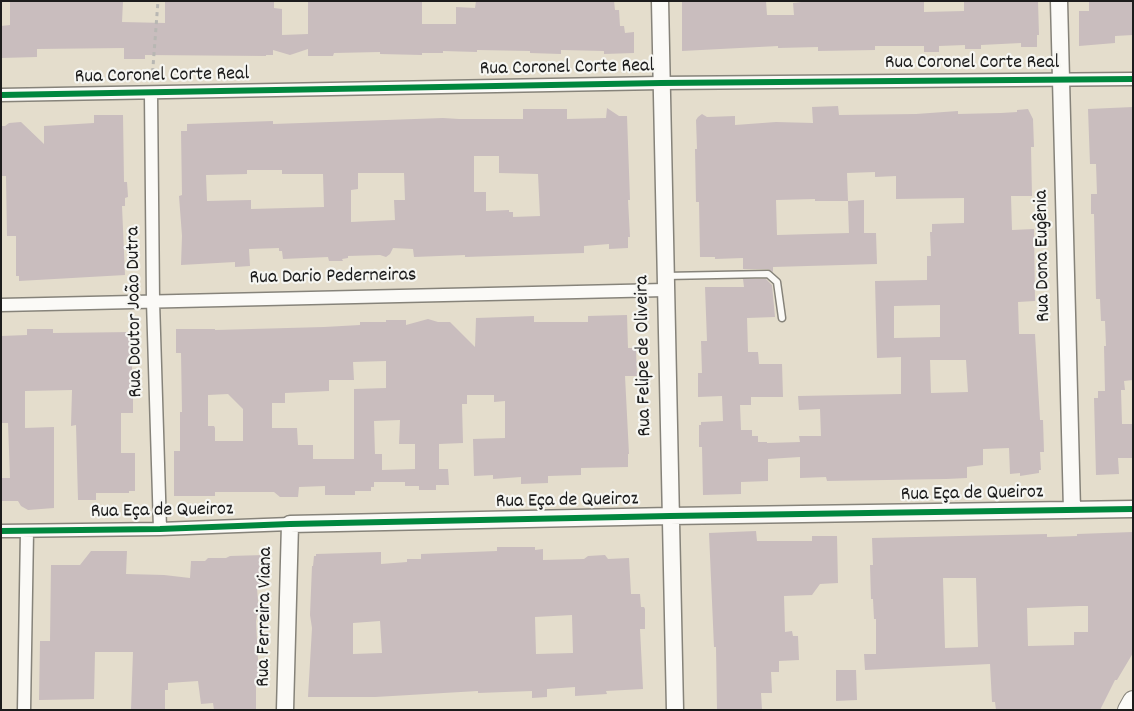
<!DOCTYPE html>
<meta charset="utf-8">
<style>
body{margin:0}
#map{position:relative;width:1134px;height:711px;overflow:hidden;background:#e4ddcc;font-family:Dekko,sans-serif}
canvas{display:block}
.frame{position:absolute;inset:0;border:2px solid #1c1c1c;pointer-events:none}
</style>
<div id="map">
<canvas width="1134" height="711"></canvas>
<div class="frame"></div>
</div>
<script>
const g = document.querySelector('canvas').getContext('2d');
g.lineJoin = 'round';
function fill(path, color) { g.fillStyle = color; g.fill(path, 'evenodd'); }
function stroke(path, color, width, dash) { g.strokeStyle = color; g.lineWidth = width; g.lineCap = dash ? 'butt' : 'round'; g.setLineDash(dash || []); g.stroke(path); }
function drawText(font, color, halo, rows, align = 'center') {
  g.font = font + ' Dekko,sans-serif'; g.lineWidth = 4.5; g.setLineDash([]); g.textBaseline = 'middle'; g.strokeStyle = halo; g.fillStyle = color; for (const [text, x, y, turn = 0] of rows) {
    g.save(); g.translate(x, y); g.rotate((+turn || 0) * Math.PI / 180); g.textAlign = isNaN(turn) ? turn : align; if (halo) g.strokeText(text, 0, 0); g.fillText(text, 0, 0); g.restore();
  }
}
const building = new Path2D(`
 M 10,1 L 123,1 L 122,22 L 165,23 L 165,2 L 274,1 L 274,8 L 282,9 L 282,35 L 308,34 L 308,1 L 422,1 L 422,24 L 456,24 L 456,7 L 475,8 L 476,1 L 614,1 L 615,10 L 619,10 L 620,26 L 624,26 L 625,33 L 634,32 L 634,53 L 604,54 L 604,51 L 561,50 L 561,54 L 530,53 L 530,51 L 477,50 L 477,52 L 443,51 L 443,53 L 422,53 L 422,55 L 380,54 L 380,52 L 334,53 L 333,56 L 308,56 L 308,49 L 290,55 L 273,50 L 273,55 L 266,55 L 266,56 L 145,55 L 145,59 L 124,59 L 124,48 L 37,49 L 37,57 L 1,58 L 1,26 L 10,25 Z
 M 682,1 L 766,1 L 767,15 L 794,15 L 793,3 L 810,1 L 924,1 L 924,12 L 964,11 L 964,1 L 1038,1 L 1039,35 L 1037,35 L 1037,47 L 1021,47 L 1021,43 L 981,45 L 981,49 L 965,49 L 965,45 L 939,46 L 939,52 L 924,52 L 924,46 L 875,46 L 875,50 L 818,51 L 818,47 L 778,48 L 778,46 L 682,51 Z
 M 1089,1 L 1133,1 L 1133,35 L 1115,36 L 1115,43 L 1079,46 L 1079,11 L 1089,11 Z
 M 838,106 L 839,115 L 916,114 L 958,111 L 958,114 L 1001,113 L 1017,112 L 1017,110 L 1028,109 L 1033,119 L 1034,147 L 1031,147 L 1032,196 L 1011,196 L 1012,230 L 1034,229 L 1035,301 L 1018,302 L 1019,334 L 1035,334 L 1040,420 L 1043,420 L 1044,452 L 1040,452 L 1041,470 L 1039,470 L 1039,473 L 1020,476 L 1020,473 L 1010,474 L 1009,448 L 983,449 L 983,465 L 967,467 L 967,478 L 946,479 L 827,481 L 826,477 L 800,478 L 800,457 L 768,459 L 768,481 L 741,482 L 741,494 L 703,495 L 702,447 L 699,447 L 699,425 L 701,425 L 701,422 L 723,421 L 722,396 L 698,397 L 698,373 L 702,373 L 701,341 L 707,341 L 705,287 L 744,287 L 743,279 L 766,279 L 772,285 L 775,317 L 747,318 L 748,352 L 758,352 L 759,364 L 782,364 L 783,397 L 751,397 L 751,405 L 740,405 L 741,430 L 752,430 L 752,436 L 758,436 L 758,442 L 767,442 L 767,443 L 800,442 L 799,436 L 821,436 L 820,409 L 799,410 L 798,396 L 901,394 L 901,357 L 877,358 L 875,281 L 927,280 L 927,256 L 931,256 L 930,232 L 932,232 L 932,224 L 964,223 L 964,198 L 896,199 L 896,176 L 875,177 L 875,172 L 847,173 L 848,201 L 864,200 L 864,233 L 876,233 L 877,264 L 773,267 L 773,272 L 768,269 L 743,269 L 743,258 L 715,259 L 715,257 L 700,257 L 699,202 L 696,202 L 695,149 L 697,149 L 696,120 L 698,117 L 702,114 L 707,117 L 735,116 L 735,125 L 776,122 L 813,123 L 812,107 ZM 815,199 L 815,201 L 848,201 L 849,233 L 777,235 L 776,200 ZM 940,305 L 940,337 L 894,338 L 894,306 ZM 930,360 L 966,360 L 968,392 L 931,393 Z
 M 1133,107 L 1133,380 L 1124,381 L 1125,390 L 1121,390 L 1122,424 L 1133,424 L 1133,458 L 1118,458 L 1119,474 L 1096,475 L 1094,398 L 1098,398 L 1098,391 L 1105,391 L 1104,346 L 1106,346 L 1105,321 L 1101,321 L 1100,299 L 1096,299 L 1094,214 L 1091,214 L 1091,194 L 1097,194 L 1096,164 L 1090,164 L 1088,109 Z
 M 607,108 L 619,116 L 627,116 L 630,200 L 628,200 L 630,237 L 628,237 L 628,248 L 609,249 L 609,244 L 584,246 L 584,253 L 465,257 L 465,255 L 414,257 L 413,249 L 393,248 L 390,254 L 386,257 L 380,255 L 348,256 L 348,258 L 342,259 L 343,261 L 329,261 L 328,257 L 283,259 L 282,251 L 279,251 L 279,248 L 249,249 L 250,266 L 235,267 L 235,262 L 181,265 L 182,236 L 179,196 L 182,195 L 181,131 L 187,131 L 187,124 L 273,121 L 273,124 L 443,118 L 459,119 L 523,119 L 523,109 L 567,109 L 567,119 L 606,118 ZM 474,156 L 499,156 L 499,173 L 538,174 L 540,216 L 513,217 L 513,212 L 509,212 L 509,210 L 486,211 L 486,192 L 474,192 ZM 247,170 L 282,170 L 282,174 L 323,174 L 324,207 L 251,209 L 251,200 L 207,201 L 206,175 L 247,174 ZM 358,173 L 404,173 L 405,200 L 394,200 L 395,220 L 351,222 L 351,190 L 358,189 Z
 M 94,115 L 123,115 L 124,182 L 127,182 L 128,197 L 125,198 L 125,206 L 122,206 L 125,275 L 19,281 L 19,276 L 16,276 L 16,236 L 7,236 L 6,176 L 1,176 L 1,126 L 5,126 L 9,123 L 21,122 L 44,144 L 44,126 L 94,123 Z
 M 627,315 L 628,348 L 636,348 L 637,376 L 625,376 L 629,454 L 628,454 L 628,467 L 581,468 L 581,475 L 548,476 L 548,483 L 521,484 L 521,477 L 493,479 L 493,475 L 474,476 L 473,439 L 505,438 L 505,401 L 494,402 L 494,395 L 467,395 L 467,404 L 462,404 L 463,443 L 439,444 L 439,469 L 448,469 L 449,485 L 436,485 L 436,490 L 419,490 L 419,486 L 405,486 L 405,482 L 374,482 L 374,487 L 371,487 L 371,491 L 355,491 L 355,495 L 325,495 L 325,486 L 299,487 L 298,497 L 280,497 L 274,492 L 215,492 L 215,496 L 174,496 L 174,451 L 180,451 L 180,412 L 182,412 L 181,353 L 176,353 L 176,329 L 215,329 L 215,330 L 324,327 L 360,325 L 360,322 L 386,322 L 386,320 L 406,320 L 406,325 L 428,319 L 438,322 L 450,322 L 475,347 L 476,318 L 534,316 L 534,322 L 588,322 L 588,316 ZM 386,361 L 386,388 L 354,389 L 354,459 L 313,459 L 313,445 L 298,445 L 297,428 L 272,428 L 272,403 L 285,403 L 285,393 L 329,391 L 329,380 L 354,380 L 353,362 ZM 228,394 L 243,409 L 243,441 L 215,441 L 215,428 L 214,426 L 208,426 L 208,395 ZM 400,420 L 399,444 L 415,444 L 415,469 L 382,470 L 382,454 L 375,454 L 374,421 Z
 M 27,329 L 53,329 L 53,333 L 133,332 L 132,370 L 130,371 L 130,398 L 133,398 L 133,413 L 121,413 L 121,453 L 135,453 L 135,491 L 129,491 L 129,493 L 96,493 L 96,500 L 78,500 L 76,425 L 71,426 L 72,390 L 25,391 L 25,428 L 54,427 L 54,508 L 28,510 L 21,506 L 18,501 L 1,501 L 1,478 L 10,478 L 8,423 L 1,423 L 1,336 L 27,335 Z
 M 756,531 L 757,541 L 812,541 L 812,536 L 837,536 L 838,583 L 820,584 L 812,595 L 784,596 L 785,632 L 792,631 L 793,636 L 798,636 L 799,660 L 779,661 L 779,672 L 771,672 L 772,693 L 761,693 L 762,710 L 717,710 L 716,647 L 714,647 L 709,533 Z
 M 1133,532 L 1133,653 L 1117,680 L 1115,680 L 1100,710 L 996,710 L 995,702 L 992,702 L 990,664 L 865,670 L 864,654 L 876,654 L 876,619 L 874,619 L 873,599 L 871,599 L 870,565 L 873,565 L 872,538 L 1047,534 L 1047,537 L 1077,536 L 1077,534 ZM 943,578 L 976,578 L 978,647 L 945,648 ZM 1079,606 L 1088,606 L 1088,632 L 1074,632 L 1074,645 L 1028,646 L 1027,608 Z
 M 497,547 L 535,547 L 535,550 L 543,549 L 543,560 L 584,559 L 588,556 L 605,555 L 608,559 L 629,558 L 631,594 L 640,594 L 641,607 L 644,607 L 645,609 L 645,629 L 640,629 L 643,689 L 606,691 L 607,694 L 575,696 L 575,687 L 547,689 L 547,697 L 532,698 L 532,691 L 478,693 L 478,691 L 375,697 L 308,697 L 312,628 L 310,615 L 312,566 L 313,566 L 314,556 L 316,556 L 316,554 L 381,552 L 381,564 L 407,562 L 407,559 L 421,559 L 421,554 L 497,551 ZM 572,615 L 573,653 L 536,654 L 535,617 ZM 380,621 L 382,653 L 353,654 L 353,623 Z
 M 91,551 L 127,551 L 126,574 L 164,575 L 190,578 L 191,561 L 205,561 L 208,558 L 226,558 L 230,556 L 264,555 L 263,585 L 259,585 L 259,588 L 257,588 L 259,614 L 257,615 L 256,622 L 259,678 L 256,678 L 256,710 L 214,710 L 213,703 L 201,704 L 198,681 L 168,683 L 168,690 L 165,690 L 165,710 L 131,710 L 133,652 L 95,652 L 94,699 L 39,700 L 40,641 L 50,641 L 51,565 L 80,565 Z
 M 836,670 L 856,670 L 857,700 L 836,701 Z`);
const path = new Path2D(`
 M 152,80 L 158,1`);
const service = new Path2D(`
 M 665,276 L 768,274 L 777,282 L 782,318`);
const minor = new Path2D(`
 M 151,94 L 153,301 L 160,529
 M 1,95 L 661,83 L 1133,79
 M 1,305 L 665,290
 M 1,531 L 160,529 L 290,524
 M 24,710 L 27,531`);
const tertiary = new Path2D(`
 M 660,1 L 675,710
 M 1059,1 L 1072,510
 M 285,710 L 290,524 L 670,516 L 1133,509`);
const primary = new Path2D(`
 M 1128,710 L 1133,701`);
const cycleway = new Path2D(`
 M 1,95 L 661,83 L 1133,79
 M 1,531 L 160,529 L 290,524 L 670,516 L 1133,509`);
const streetNames = [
 ["Rua Coronel Corte Real",972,64],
 ["Rua Coronel Corte Real",567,69,-1],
 ["Rua Coronel Corte Real",162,77,-1],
 ["Rua Dona Eugênia",1044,256,-91],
 ["Rua Dario Pederneiras",333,278,-1],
 ["Rua Doutor João Dutra",136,312,-91],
 ["Rua Felipe de Oliveira",645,356,-91],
 ["Rua Eça de Queiroz",972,495,-1],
 ["Rua Eça de Queiroz",567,502,-1],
 ["Rua Eça de Queiroz",162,512,-1],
 ["Rua Ferreira Viana",266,617,-89]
];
fill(building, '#c9bdbe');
stroke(service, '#86837a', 9);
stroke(minor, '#86837a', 15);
stroke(tertiary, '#86837a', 19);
stroke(primary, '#86837a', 22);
stroke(path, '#b8b7b3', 3, [4, 4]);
stroke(service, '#fbfaf7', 6);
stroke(minor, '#fbfaf7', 12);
stroke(tertiary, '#fbfaf7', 16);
stroke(primary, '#fbfaf7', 20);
stroke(cycleway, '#00873e', 6);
drawText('20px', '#1c1c1c', '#f6f6f2', streetNames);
</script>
